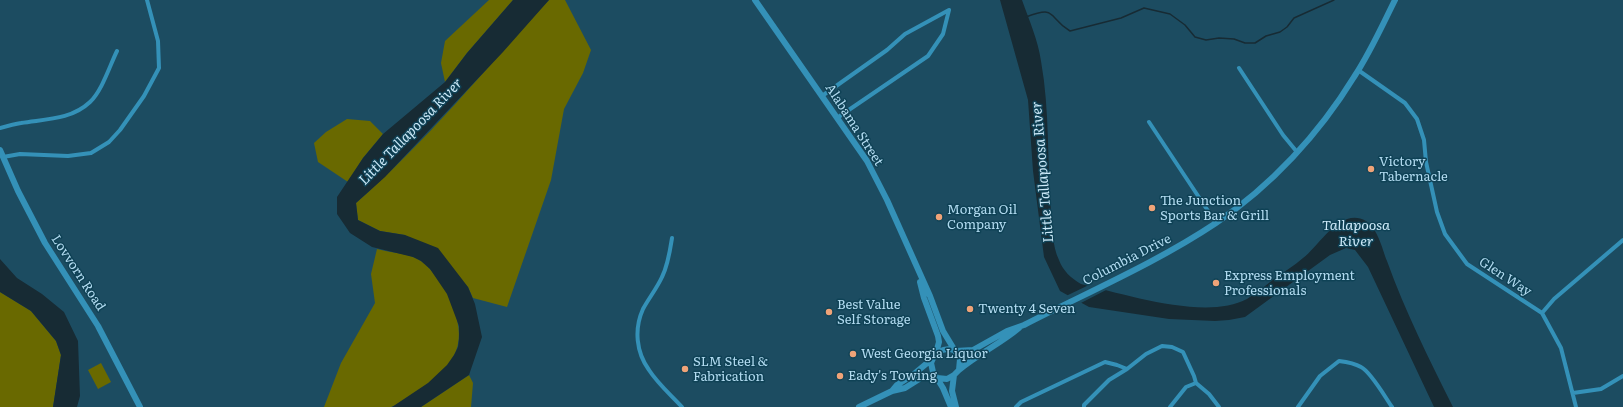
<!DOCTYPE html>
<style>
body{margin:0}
canvas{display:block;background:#1c4c61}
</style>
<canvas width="1623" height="407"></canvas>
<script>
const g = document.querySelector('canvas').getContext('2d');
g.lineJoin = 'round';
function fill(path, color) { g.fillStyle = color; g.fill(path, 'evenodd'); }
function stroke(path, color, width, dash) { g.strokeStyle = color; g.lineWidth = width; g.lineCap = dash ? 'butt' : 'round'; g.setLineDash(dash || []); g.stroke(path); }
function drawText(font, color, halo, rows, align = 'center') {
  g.font = font + ' Literata,serif'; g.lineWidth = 3; g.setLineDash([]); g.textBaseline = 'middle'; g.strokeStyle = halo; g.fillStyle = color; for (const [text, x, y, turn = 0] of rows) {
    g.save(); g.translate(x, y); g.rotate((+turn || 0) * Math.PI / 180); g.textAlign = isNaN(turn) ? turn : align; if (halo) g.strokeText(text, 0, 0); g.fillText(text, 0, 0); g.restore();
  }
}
const green = new Path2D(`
 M 489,0 L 513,0 L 467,53 L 445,82 L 441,63 L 445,41 Z
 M 549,0 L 565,0 L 591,50 L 583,73 L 564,109 L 551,180 L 507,307 L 473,298 L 468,287 L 405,235 L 380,231 L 358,220 L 356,203 C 426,142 486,68 549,0 Z
 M 347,119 L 370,121 L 383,134 L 363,158 L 348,182 L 318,162 L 314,143 L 326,132 Z
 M 377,249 C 391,253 409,253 421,261 C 433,270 442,284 449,297 C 470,343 457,365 417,391 C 410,395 398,405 391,407 C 386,407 378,407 373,407 C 357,407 340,407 324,407 L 341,363 L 375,303 L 371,274 Z
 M 0,292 L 31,311 L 56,341 L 61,355 L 53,407 L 0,407 Z
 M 101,363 L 111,382 L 98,389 L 88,370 Z
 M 469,375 L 473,383 L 471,407 L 421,407 Z`);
const water = new Path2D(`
 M 513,0 L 549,0 L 503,52 L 385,177 L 356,203 L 358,220 L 380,231 L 405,235 L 438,248 L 468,287 L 475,304 L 482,337 L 469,375 L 421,407 L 392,407 L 428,383 L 447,365 L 454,355 L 458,347 L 459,339 L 459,326 L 447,294 L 430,269 L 421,261 L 413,257 L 372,247 L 350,233 L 337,214 L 337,197 L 363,158 L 383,134 L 445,82 L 467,53 Z
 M 1000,0 L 1022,0 C 1029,20 1038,40 1041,61 C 1050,111 1047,162 1051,212 C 1053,228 1052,246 1059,260 C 1063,271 1071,278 1081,284 C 1125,294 1206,321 1247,299 C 1256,293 1265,286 1274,279 C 1283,272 1294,266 1303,258 C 1319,246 1341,206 1366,221 C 1378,229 1382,248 1387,261 C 1405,311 1429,359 1453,407 L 1434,407 L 1368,267 L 1355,250 L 1346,248 L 1330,255 L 1245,317 L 1229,320 L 1215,321 L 1169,319 L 1089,307 L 1060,291 L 1044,257 L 1033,171 L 1028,100 Z
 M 0,259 L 17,278 L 42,294 L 64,312 L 78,341 L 80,396 L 77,407 L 53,407 L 61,355 L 56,341 L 31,311 L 0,292 Z`);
const pier = new Path2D(`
 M 1091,284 L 1110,288 L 1079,304 L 1066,296 Z`);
const stream = new Path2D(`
 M 1026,17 C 1058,5 1047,17 1070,31 L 1121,18 L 1144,8 L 1170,14 L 1185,25 L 1195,37 L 1206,40 L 1219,38 L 1234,39 L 1245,43 L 1255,43 L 1266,36 L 1280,32 L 1287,27 L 1294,18 L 1334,0`);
const street = new Path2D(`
 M 1239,68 L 1283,135 L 1297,152
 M 1358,70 L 1405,103 L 1417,119 L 1424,140 L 1426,162 L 1437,212 L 1445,234 L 1467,264 L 1542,313 L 1561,348 L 1576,407
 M 822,96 L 887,50 L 905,34 L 949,10
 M 837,118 L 928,56 L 943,34 L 949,10
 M 1149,122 L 1216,223
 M 0,128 C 7,126 14,124 21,123 C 45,119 71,120 90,102 C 102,91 110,65 117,51
 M 3,157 L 20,154 L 68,156 L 91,153 L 109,142 L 120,130 L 144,96 L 159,68 L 158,41 L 147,0
 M 672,238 C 670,251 668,265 662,277 C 657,288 649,298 643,309 C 634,329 636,352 649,370 C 658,384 671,395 682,407
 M 1542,313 L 1554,299 L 1623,240
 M 1196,383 L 1209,394 L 1219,407
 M 1573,393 L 1601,389 L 1623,376
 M 1016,407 L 1021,402 L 1105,362 L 1117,365 L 1127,369
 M 1084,407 L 1084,405 L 1109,380 L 1127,369 L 1146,354 L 1162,346 L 1172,347 L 1183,352 L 1194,376 L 1196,383
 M 1170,407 L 1186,387 L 1196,383
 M 1298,407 L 1320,376 L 1339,361 C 1347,362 1354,363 1361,367 C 1371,372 1385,397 1392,407`);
const secondary = new Path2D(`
 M 755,0 L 867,161 L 887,200 L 930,296 L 943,331 L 960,359 L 959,370 L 954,375 L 947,379 L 937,378
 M 0,150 L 18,191 L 45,243 L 98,326 L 140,407
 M 920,282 L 924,298 L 938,336 L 939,342 L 936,353
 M 956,351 L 973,350 L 1007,331 L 1024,325 C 1088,292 1156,263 1216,223 C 1271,186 1319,134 1354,77 C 1370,53 1382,26 1395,0
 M 959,370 C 978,354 1000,344 1019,328
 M 954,375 L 952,391 L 956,407
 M 892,391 L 897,385 L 914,374 L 932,359
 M 859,407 L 892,391 L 905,388 L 924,376 L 936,377
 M 951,407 L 943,388 L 933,372 L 931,363 C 935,352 943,347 954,350`);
const markers = [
 [1371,169,4,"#efa378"],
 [1152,208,4,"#efa378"],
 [939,217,4,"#efa378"],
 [1216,283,4,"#efa378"],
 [970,309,4,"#efa378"],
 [829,312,4,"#efa378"],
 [853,354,4,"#efa378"],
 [685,369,4,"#efa378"],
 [840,376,4,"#efa378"]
];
const streetNames = [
 ["Alabama Street",854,125,57],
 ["Columbia Drive",1127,260,-27],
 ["Lovvorn Road",78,273,57],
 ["Glen Way",1505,277,33]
];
const poiNames = [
 ["Victory",1379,162],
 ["Tabernacle",1379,177],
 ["The Junction",1160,201],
 ["Sports Bar & Grill",1160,216],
 ["Morgan Oil",947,210],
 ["Company",947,225],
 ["Express Employment",1224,276],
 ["Professionals",1224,291],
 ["Best Value",837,305],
 ["Self Storage",837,320],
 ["Twenty 4 Seven",978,309],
 ["West Georgia Liquor",861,354],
 ["SLM Steel &",693,362],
 ["Fabrication",693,377],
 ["Eady's Towing",848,376]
];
const waterNames = [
 ["Little Tallapoosa River",411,132,-46],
 ["Little Tallapoosa River",1043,172,-95],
 ["Tallapoosa",1356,226],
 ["River",1356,242]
];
fill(green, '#696900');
fill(water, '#172b34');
fill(pier, '#1c4c61');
stroke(stream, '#172b34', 1.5);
stroke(street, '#3491b8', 4);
stroke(secondary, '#3491b8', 6);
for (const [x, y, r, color] of markers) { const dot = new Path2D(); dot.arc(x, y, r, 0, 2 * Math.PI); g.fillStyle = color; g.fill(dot); stroke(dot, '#0f4256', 1.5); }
drawText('13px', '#b2dbf0', '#0f4256', streetNames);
drawText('13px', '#b2dbf0', '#0f4256', poiNames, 'left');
drawText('italic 14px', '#cce9f8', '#0f4256', waterNames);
</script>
